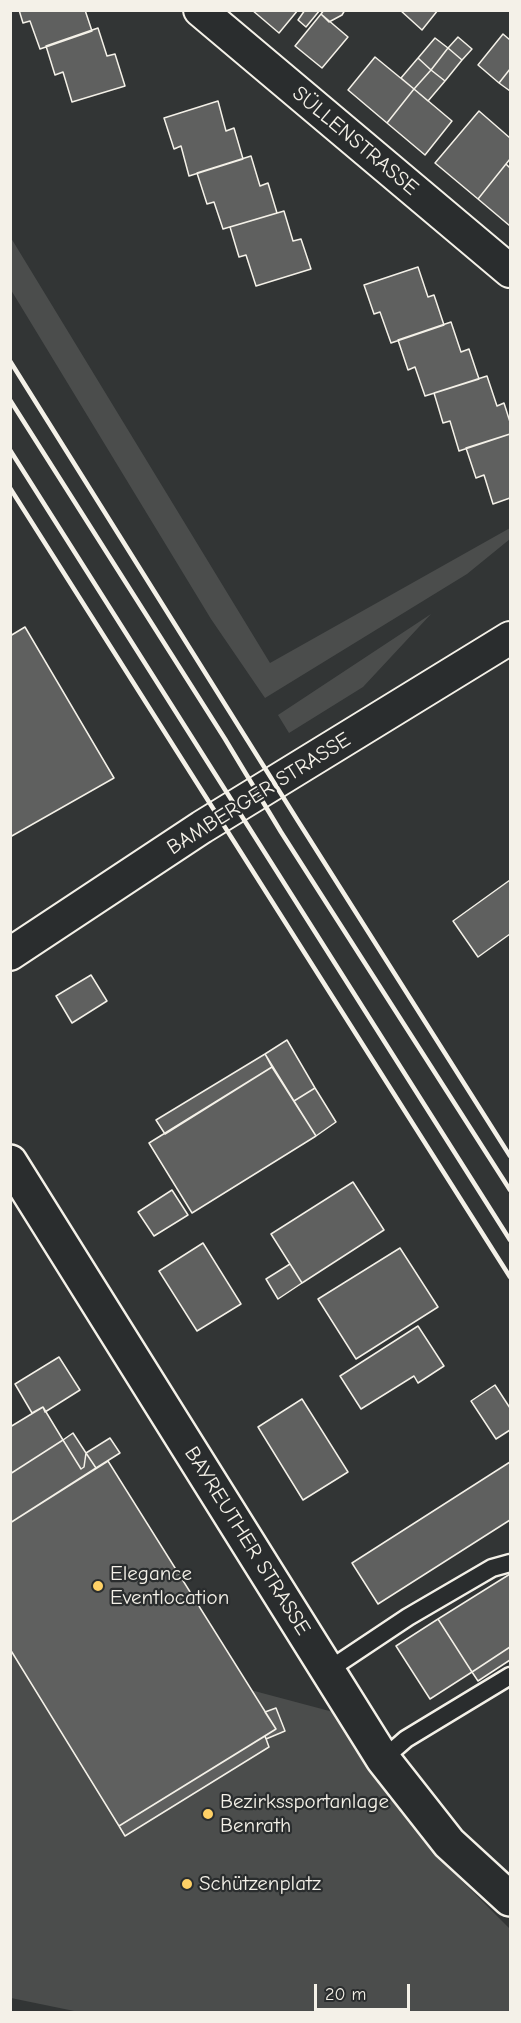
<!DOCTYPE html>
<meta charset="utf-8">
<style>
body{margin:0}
#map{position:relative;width:521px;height:2023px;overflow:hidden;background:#323535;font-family:"Comic Neue",sans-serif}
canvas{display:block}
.frame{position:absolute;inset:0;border:12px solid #f4f1e8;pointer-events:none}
.scale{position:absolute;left:314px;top:1984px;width:96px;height:27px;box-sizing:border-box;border:3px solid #f4f1e8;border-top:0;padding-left:8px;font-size:18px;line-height:21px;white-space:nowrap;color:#f4f1e8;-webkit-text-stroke:4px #2a2d2e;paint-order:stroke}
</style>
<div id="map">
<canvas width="521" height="2023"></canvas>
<div class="frame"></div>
<div class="scale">20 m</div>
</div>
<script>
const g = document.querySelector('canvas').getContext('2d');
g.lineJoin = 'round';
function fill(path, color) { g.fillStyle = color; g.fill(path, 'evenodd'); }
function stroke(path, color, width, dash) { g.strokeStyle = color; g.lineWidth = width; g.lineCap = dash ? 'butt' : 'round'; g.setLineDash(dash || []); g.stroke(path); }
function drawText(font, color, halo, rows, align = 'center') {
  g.font = font + ' "Comic Neue",sans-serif'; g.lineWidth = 4.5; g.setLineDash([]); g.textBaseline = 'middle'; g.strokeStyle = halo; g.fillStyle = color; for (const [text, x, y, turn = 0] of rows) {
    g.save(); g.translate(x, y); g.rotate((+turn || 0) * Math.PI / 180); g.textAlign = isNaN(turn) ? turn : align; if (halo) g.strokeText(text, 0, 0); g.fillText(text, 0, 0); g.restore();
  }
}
const green = new Path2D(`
 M 11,238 L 270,663 L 510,528 L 510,539 L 467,574 L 265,698 L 211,619 L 11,290 Z
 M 431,614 L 363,687 L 289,733 L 278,715 Z
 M 10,1626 L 337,1713 L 372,1771 L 439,1858 L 510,1929 L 510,2012 L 79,2012 L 11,1998 Z`);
const building = new Path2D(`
 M 19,10 L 85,10 L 92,31 L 40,49 L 30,21 L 23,23 Z
 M 252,10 L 298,10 L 279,33 Z
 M 305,10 L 320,10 L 306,27 L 298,20 Z
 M 324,10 L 345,10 L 342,15 L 329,22 L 321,14 Z
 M 400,10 L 438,10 L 422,30 Z
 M 321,14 L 348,37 L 322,68 L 295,46 Z
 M 98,28 L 107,56 L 115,54 L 125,86 L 72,102 L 63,72 L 55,75 L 46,46 Z
 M 503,34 L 510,40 L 510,69 L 499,83 L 478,65 Z
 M 458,37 L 472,49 L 462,60 L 448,48 Z
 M 435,38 L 448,48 L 431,70 L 418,58 Z
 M 448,48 L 462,60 L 445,81 L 431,70 Z
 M 375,57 L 414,89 L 387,123 L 348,90 Z
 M 418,58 L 431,70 L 414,89 L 401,78 Z
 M 510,69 L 510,91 L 499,83 Z
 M 431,70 L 445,81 L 428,101 L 414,89 Z
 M 414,89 L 452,121 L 425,155 L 387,123 Z
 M 218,101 L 226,131 L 234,128 L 243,159 L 189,176 L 181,146 L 174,149 L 164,118 Z
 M 479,111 L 510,138 L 510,159 L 478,199 L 435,163 Z
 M 251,156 L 260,186 L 268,183 L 277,213 L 223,229 L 214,202 L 207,204 L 197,173 Z
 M 506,164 L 510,168 L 510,226 L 478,199 Z
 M 284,211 L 293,241 L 301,239 L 311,269 L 256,286 L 246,255 L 239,257 L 230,227 Z
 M 418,267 L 428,297 L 434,295 L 444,325 L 391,343 L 380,312 L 374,314 L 364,285 Z
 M 451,322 L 461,352 L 469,349 L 479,379 L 425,396 L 415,367 L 408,370 L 398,340 Z
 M 487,376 L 497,406 L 504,403 L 510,422 L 510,434 L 459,451 L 450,421 L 443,423 L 434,393 Z
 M 510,434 L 510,498 L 493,504 L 484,475 L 476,478 L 466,448 Z
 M 25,627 L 114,778 L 10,837 L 10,636 Z
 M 510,880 L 510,934 L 478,957 L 453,921 Z
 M 91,975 L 107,1001 L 72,1023 L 56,996 Z
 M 287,1040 L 315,1088 L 294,1101 L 265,1054 Z
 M 265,1054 L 272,1067 L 165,1134 L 156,1120 Z
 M 272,1067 L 316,1136 L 192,1213 L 149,1143 Z
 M 315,1088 L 336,1122 L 316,1136 L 294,1101 Z
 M 353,1182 L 384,1230 L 302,1283 L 271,1234 Z
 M 172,1190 L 188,1215 L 154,1236 L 138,1212 Z
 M 203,1243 L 241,1304 L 197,1331 L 159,1271 Z
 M 400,1248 L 438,1307 L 356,1359 L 318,1299 Z
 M 290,1264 L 302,1283 L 278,1299 L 266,1279 Z
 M 418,1326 L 444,1366 L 418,1383 L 414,1376 L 361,1409 L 340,1376 Z
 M 59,1357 L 80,1390 L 45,1412 L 43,1407 L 32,1413 L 15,1384 Z
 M 495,1385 L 510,1408 L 510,1430 L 496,1439 L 471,1401 Z
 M 302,1399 L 348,1472 L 303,1500 L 258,1427 Z
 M 43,1407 L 63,1440 L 10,1474 L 10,1427 Z
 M 73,1433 L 86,1453 L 84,1467 L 81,1469 L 63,1440 Z
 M 110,1438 L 120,1453 L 96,1468 L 86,1453 Z
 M 63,1440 L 81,1469 L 84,1467 L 86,1453 L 96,1468 L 10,1523 L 10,1474 Z
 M 108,1461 L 276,1729 L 119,1826 L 10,1649 L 10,1523 Z
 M 510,1462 L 510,1520 L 378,1604 L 352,1563 Z
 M 510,1574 L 510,1647 L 472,1672 L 438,1619 Z
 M 438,1619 L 472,1672 L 430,1699 L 396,1646 Z
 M 510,1647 L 510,1660 L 478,1681 L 472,1672 Z
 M 276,1708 L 285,1731 L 266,1739 L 265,1736 L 276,1729 L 265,1712 Z
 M 265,1736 L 269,1747 L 125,1836 L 119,1826 Z`);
const service = new Path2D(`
 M 327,1671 L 408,1617 L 492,1568 L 510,1563
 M 383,1759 L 406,1739 L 510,1676`);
const minor = new Path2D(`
 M 200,10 L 510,271
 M 10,954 L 202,827 L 510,638`);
const tertiary = new Path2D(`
 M 10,1162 L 383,1759 L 449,1843 L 510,1899`);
const rail = new Path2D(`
 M 10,361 L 298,821 L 510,1156
 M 10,400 L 225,739 L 281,832 L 510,1190
 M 10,450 L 510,1240
 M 10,488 L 510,1277`);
const markers = [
 [98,1586,6,"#ffd166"],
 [208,1814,6,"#ffd166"],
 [187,1884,6,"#ffd166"]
];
const streetNames = [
 ["SÜLLENSTRASSE",355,141,40],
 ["BAMBERGER STRASSE",259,794,-32],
 ["BAYREUTHER STRASSE",247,1541,58]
];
const poiNames = [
 ["Elegance",110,1574],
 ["Eventlocation",110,1598],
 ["Bezirkssportanlage",220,1802],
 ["Benrath",220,1826],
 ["Schützenplatz",199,1884]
];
fill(green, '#4b4d4c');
fill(building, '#5f605f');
stroke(building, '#f4f1e8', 1.5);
stroke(service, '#f4f1e8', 21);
stroke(minor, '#f4f1e8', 36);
stroke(tertiary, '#f4f1e8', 38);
stroke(service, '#2a2d2e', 16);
stroke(minor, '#2a2d2e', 32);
stroke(tertiary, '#2a2d2e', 33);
stroke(rail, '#f4f1e8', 4.5);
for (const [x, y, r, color] of markers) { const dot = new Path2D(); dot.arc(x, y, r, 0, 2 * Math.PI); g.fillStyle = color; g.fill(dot); stroke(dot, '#2a2d2e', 2); }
drawText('21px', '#f4f1e8', '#2a2d2e', streetNames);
drawText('21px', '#f4f1e8', '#2a2d2e', poiNames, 'left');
</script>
